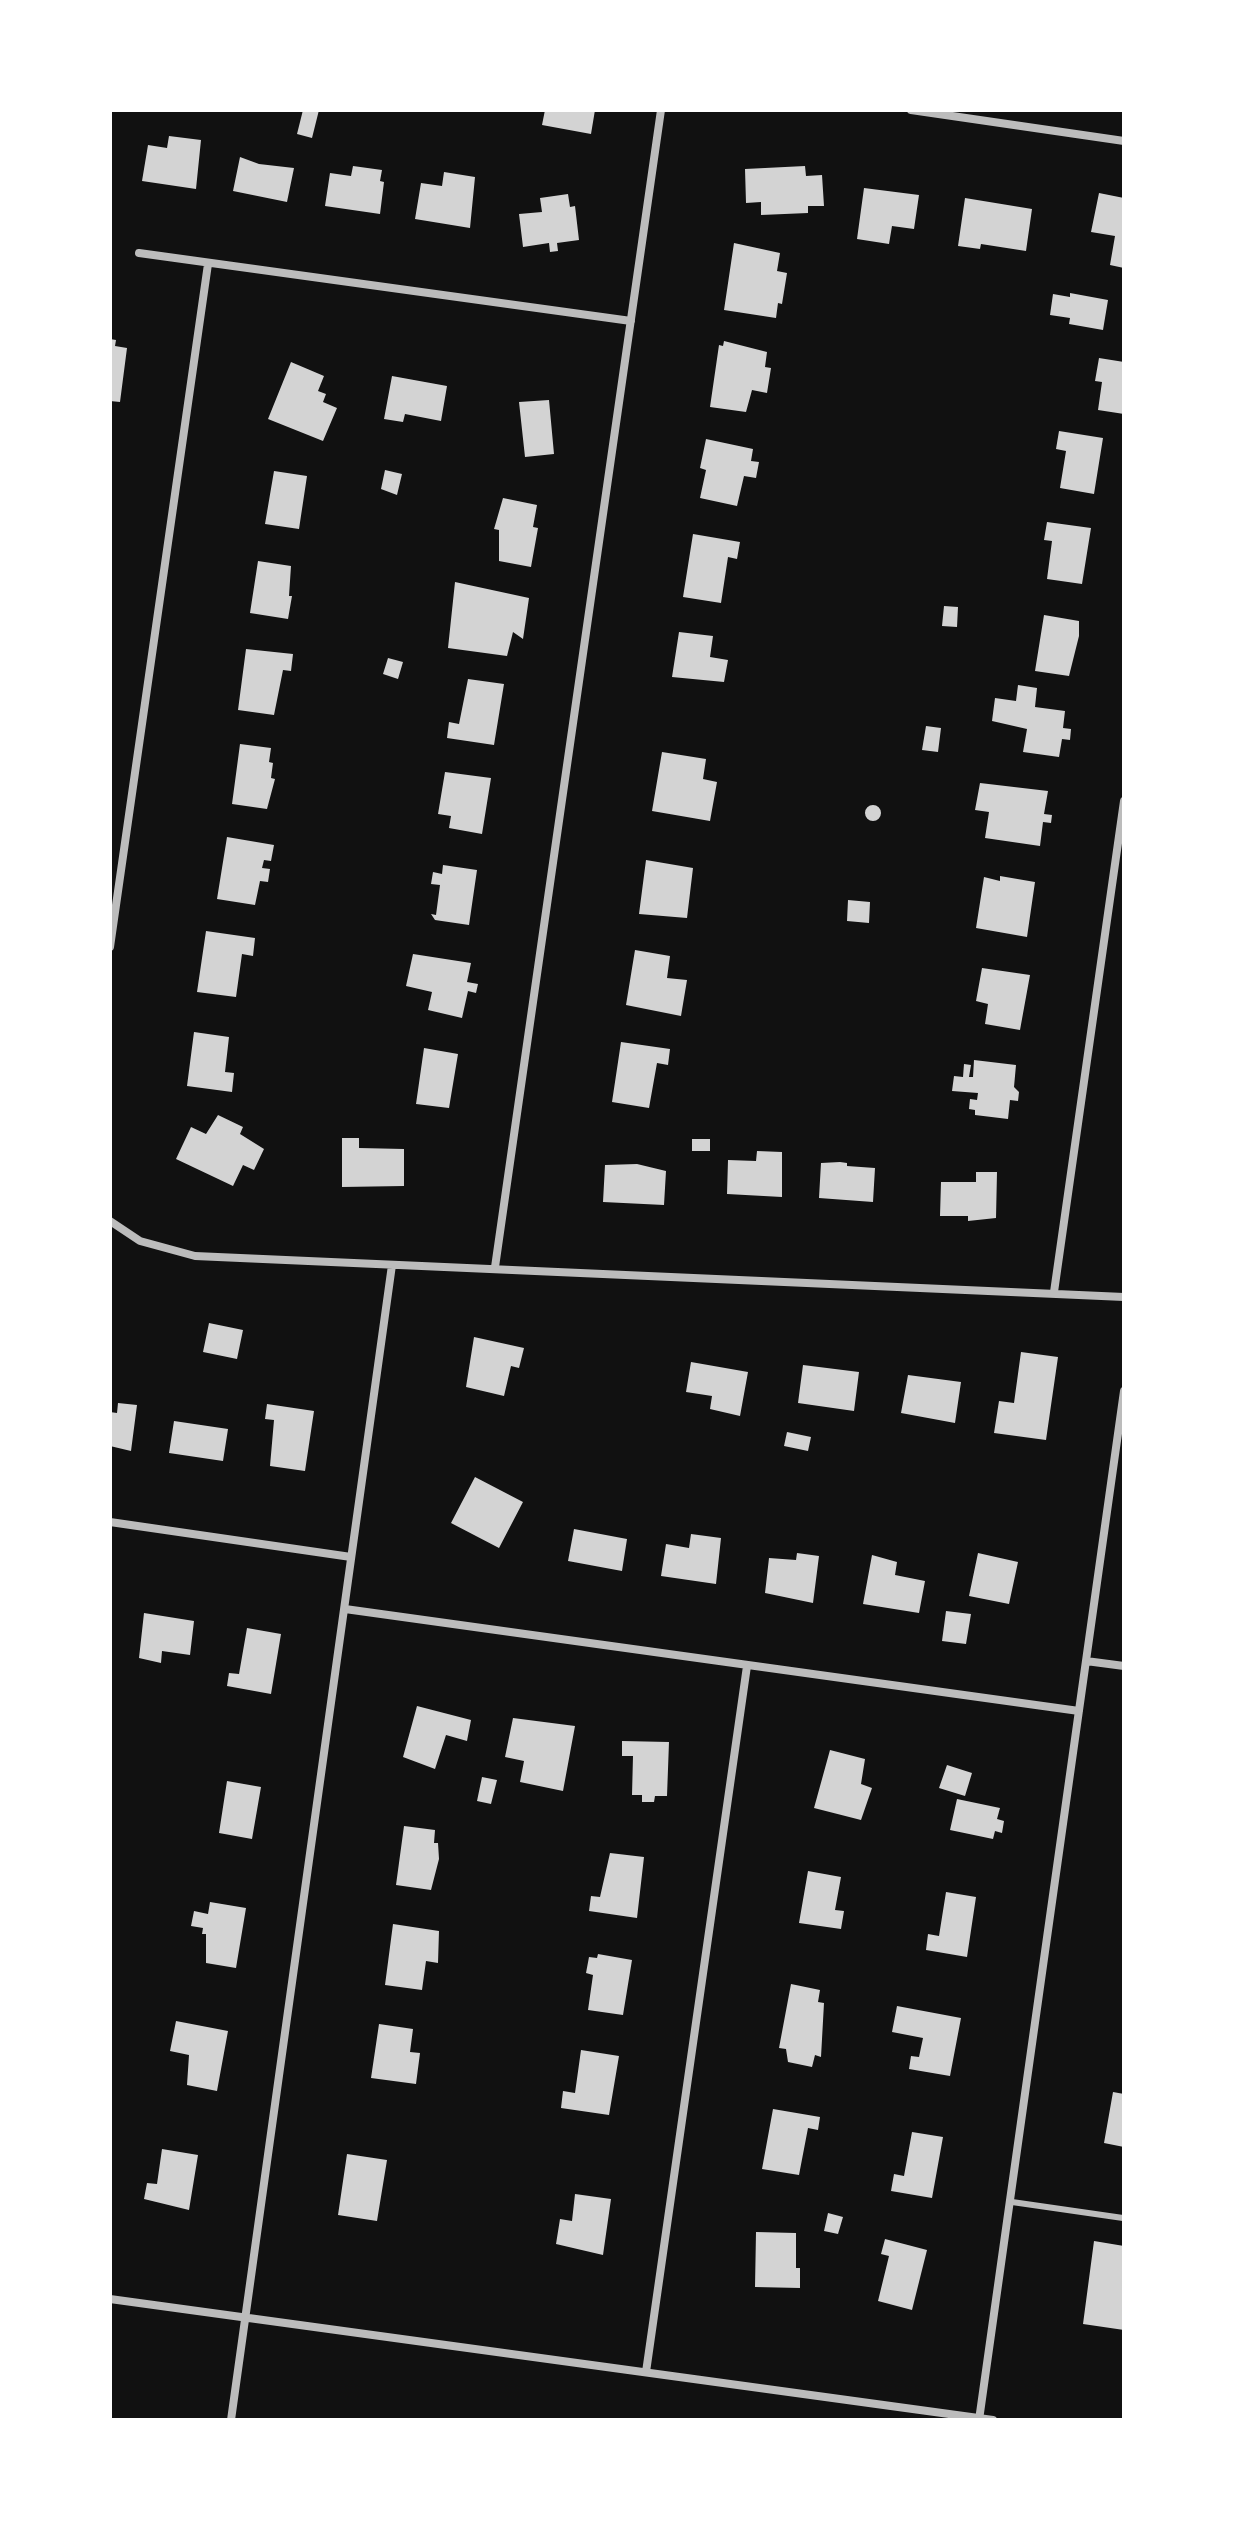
<!DOCTYPE html>
<style>
body{margin:0}
#map{position:relative;width:1234px;height:2530px;overflow:hidden;background:#111;font-family:Commissioner,sans-serif}
canvas{display:block}
.frame{position:absolute;inset:0;border:112px solid #fff;pointer-events:none}
</style>
<div id="map">
<canvas width="1234" height="2530"></canvas>
<div class="frame"></div>
</div>
<script>
const g = document.querySelector('canvas').getContext('2d');
g.lineJoin = 'round';
function fill(path, color) { g.fillStyle = color; g.fill(path, 'evenodd'); }
function stroke(path, color, width, dash) { g.strokeStyle = color; g.lineWidth = width; g.lineCap = dash ? 'butt' : 'round'; g.setLineDash(dash || []); g.stroke(path); }
const building = new Path2D(`
 M 303,110 L 319,110 L 312,138 L 297,134 Z
 M 545,110 L 595,110 L 591,134 L 542,125 Z
 M 169,136 L 201,140 L 196,189 L 142,181 L 148,145 L 167,148 Z
 M 240,157 L 259,164 L 294,168 L 287,202 L 233,191 Z
 M 353,166 L 382,170 L 380,181 L 384,182 L 380,214 L 325,206 L 330,173 L 351,176 Z
 M 805,166 L 806,176 L 822,175 L 824,206 L 808,206 L 808,213 L 761,215 L 761,202 L 746,203 L 745,169 Z
 M 444,172 L 475,177 L 470,228 L 415,219 L 421,183 L 442,186 Z
 M 864,188 L 919,195 L 914,229 L 892,226 L 889,244 L 857,239 Z
 M 1099,193 L 1124,198 L 1124,268 L 1110,265 L 1115,236 L 1091,232 Z
 M 568,194 L 570,207 L 575,206 L 579,240 L 557,243 L 558,251 L 550,252 L 549,243 L 523,247 L 519,214 L 542,212 L 540,198 Z
 M 965,198 L 1032,209 L 1026,251 L 981,244 L 980,249 L 958,246 Z
 M 734,243 L 780,253 L 777,271 L 787,273 L 782,304 L 778,303 L 776,318 L 724,310 Z
 M 1070,293 L 1108,300 L 1103,330 L 1069,324 L 1070,318 L 1050,315 L 1053,294 L 1070,297 Z
 M 110,339 L 116,340 L 115,346 L 127,348 L 120,402 L 110,401 Z
 M 724,341 L 767,352 L 765,367 L 771,368 L 767,393 L 752,390 L 746,412 L 710,407 L 719,345 L 723,346 Z
 M 1099,358 L 1124,362 L 1124,414 L 1098,410 L 1102,382 L 1095,381 Z
 M 291,362 L 324,376 L 318,391 L 326,394 L 323,402 L 337,408 L 323,441 L 268,419 Z
 M 392,376 L 447,386 L 441,421 L 405,414 L 403,422 L 384,419 Z
 M 549,400 L 554,454 L 525,457 L 519,402 Z
 M 1059,431 L 1103,438 L 1094,494 L 1060,488 L 1066,451 L 1056,449 Z
 M 706,439 L 753,449 L 751,461 L 759,462 L 756,478 L 744,476 L 737,506 L 700,498 L 706,470 L 700,468 Z
 M 385,470 L 402,474 L 397,495 L 381,489 Z
 M 274,471 L 307,476 L 299,529 L 265,524 Z
 M 503,498 L 537,505 L 533,527 L 538,528 L 531,567 L 499,561 L 499,530 L 494,529 Z
 M 1047,522 L 1091,528 L 1082,584 L 1047,579 L 1052,541 L 1044,540 Z
 M 693,534 L 740,542 L 737,559 L 728,557 L 721,603 L 683,597 Z
 M 258,561 L 291,566 L 289,596 L 292,596 L 288,619 L 250,613 Z
 M 455,582 L 529,598 L 523,639 L 513,632 L 507,656 L 448,648 Z
 M 944,606 L 958,607 L 957,627 L 942,626 Z
 M 1044,615 L 1079,621 L 1079,636 L 1069,676 L 1035,671 Z
 M 679,632 L 713,636 L 710,657 L 728,660 L 724,682 L 672,677 Z
 M 246,649 L 293,654 L 291,671 L 283,670 L 274,715 L 238,710 Z
 M 388,658 L 403,662 L 398,679 L 383,674 Z
 M 468,679 L 504,684 L 494,745 L 447,738 L 449,722 L 459,724 Z
 M 1018,685 L 1037,688 L 1035,707 L 1065,711 L 1063,728 L 1071,729 L 1070,740 L 1062,739 L 1059,757 L 1023,752 L 1027,729 L 992,721 L 995,698 L 1016,701 Z
 M 926,726 L 941,728 L 938,752 L 922,750 Z
 M 240,744 L 271,748 L 269,762 L 273,763 L 271,778 L 275,779 L 267,809 L 232,804 Z
 M 662,752 L 706,759 L 703,779 L 717,782 L 710,821 L 652,811 Z
 M 445,772 L 491,778 L 482,834 L 449,828 L 451,816 L 438,814 Z
 M 980,783 L 1048,791 L 1044,814 L 1052,815 L 1051,823 L 1043,822 L 1040,846 L 985,838 L 989,812 L 975,810 Z
 M865 813a8 8 0 1 1 16 0a8 8 0 1 1-16 0Z
 M 227,837 L 274,845 L 271,861 L 264,860 L 262,868 L 270,869 L 268,882 L 260,881 L 255,905 L 217,899 Z
 M 646,860 L 693,868 L 687,918 L 639,914 Z
 M 443,865 L 477,870 L 469,925 L 435,920 L 431,914 L 436,915 L 440,885 L 431,884 L 433,872 L 442,874 Z
 M 1000,876 L 1035,882 L 1027,937 L 976,928 L 984,877 L 1000,881 Z
 M 848,900 L 870,902 L 869,923 L 847,921 Z
 M 206,931 L 255,938 L 253,956 L 242,954 L 236,997 L 197,992 Z
 M 635,950 L 670,956 L 667,978 L 687,980 L 681,1016 L 626,1005 Z
 M 413,954 L 471,963 L 467,982 L 478,984 L 476,993 L 468,991 L 462,1018 L 428,1010 L 432,992 L 406,986 Z
 M 982,968 L 1030,975 L 1020,1030 L 985,1024 L 988,1004 L 976,1001 Z
 M 194,1032 L 229,1037 L 225,1072 L 234,1073 L 232,1092 L 187,1086 Z
 M 621,1042 L 670,1049 L 668,1065 L 657,1063 L 649,1108 L 612,1102 Z
 M 424,1048 L 458,1054 L 449,1108 L 416,1104 Z
 M 974,1060 L 1016,1065 L 1014,1087 L 1019,1092 L 1018,1101 L 1010,1100 L 1008,1119 L 975,1115 L 975,1110 L 969,1109 L 970,1099 L 977,1100 L 978,1093 L 952,1091 L 954,1076 L 963,1077 L 964,1064 L 971,1065 L 969,1077 L 973,1077 Z
 M 218,1115 L 243,1127 L 240,1134 L 264,1149 L 254,1170 L 243,1165 L 233,1186 L 176,1159 L 191,1127 L 206,1134 Z
 M 342,1138 L 359,1138 L 359,1148 L 404,1149 L 404,1186 L 342,1187 Z
 M 692,1139 L 710,1139 L 710,1151 L 692,1151 Z
 M 757,1151 L 782,1152 L 782,1197 L 727,1194 L 728,1160 L 756,1161 Z
 M 840,1162 L 847,1163 L 847,1166 L 875,1168 L 873,1202 L 819,1198 L 821,1163 Z
 M 637,1164 L 666,1171 L 664,1205 L 603,1202 L 605,1165 Z
 M 976,1172 L 997,1172 L 996,1218 L 968,1221 L 968,1216 L 940,1216 L 941,1182 L 976,1182 Z
 M 209,1323 L 243,1330 L 237,1359 L 203,1352 Z
 M 474,1337 L 524,1348 L 519,1368 L 511,1366 L 504,1396 L 466,1387 Z
 M 1021,1352 L 1058,1357 L 1046,1440 L 994,1433 L 999,1401 L 1014,1403 Z
 M 691,1362 L 748,1372 L 740,1416 L 710,1409 L 712,1396 L 686,1392 Z
 M 803,1365 L 859,1372 L 854,1411 L 798,1403 Z
 M 908,1375 L 961,1382 L 955,1423 L 901,1413 Z
 M 118,1403 L 137,1405 L 131,1451 L 110,1446 L 110,1412 L 117,1413 Z
 M 267,1404 L 314,1411 L 305,1471 L 270,1466 L 274,1420 L 265,1419 Z
 M 174,1421 L 228,1429 L 223,1461 L 169,1453 Z
 M 787,1432 L 811,1437 L 808,1451 L 784,1446 Z
 M 475,1477 L 523,1502 L 499,1548 L 451,1523 Z
 M 574,1529 L 627,1539 L 622,1571 L 568,1561 Z
 M 691,1534 L 721,1538 L 716,1584 L 661,1576 L 666,1544 L 689,1548 Z
 M 797,1553 L 819,1556 L 813,1603 L 765,1593 L 769,1558 L 796,1560 Z
 M 978,1553 L 1018,1562 L 1009,1604 L 969,1596 Z
 M 872,1555 L 897,1562 L 895,1575 L 925,1581 L 919,1613 L 863,1604 Z
 M 946,1611 L 971,1614 L 966,1644 L 942,1641 Z
 M 144,1613 L 194,1621 L 190,1655 L 162,1651 L 161,1663 L 139,1658 Z
 M 247,1628 L 281,1634 L 271,1694 L 227,1686 L 229,1673 L 239,1674 Z
 M 417,1706 L 471,1720 L 467,1741 L 446,1735 L 435,1769 L 403,1757 Z
 M 513,1718 L 575,1726 L 563,1791 L 520,1782 L 524,1761 L 505,1757 Z
 M 622,1741 L 669,1742 L 667,1796 L 655,1796 L 654,1802 L 642,1802 L 642,1795 L 632,1795 L 633,1756 L 622,1756 Z
 M 830,1750 L 865,1759 L 861,1784 L 872,1788 L 861,1820 L 814,1808 Z
 M 947,1765 L 972,1773 L 965,1796 L 939,1788 Z
 M 482,1777 L 497,1780 L 491,1804 L 477,1801 Z
 M 227,1781 L 261,1787 L 252,1839 L 219,1833 Z
 M 957,1799 L 1000,1808 L 997,1819 L 1004,1821 L 1002,1833 L 995,1831 L 993,1839 L 950,1830 Z
 M 404,1826 L 435,1830 L 434,1843 L 438,1843 L 439,1859 L 431,1890 L 396,1885 Z
 M 610,1853 L 644,1857 L 637,1918 L 589,1911 L 591,1896 L 600,1897 Z
 M 808,1871 L 841,1877 L 835,1910 L 844,1911 L 841,1929 L 799,1923 Z
 M 946,1892 L 976,1897 L 967,1957 L 926,1950 L 928,1934 L 939,1936 Z
 M 210,1902 L 246,1908 L 236,1968 L 206,1963 L 206,1934 L 202,1934 L 203,1928 L 191,1926 L 194,1911 L 208,1914 Z
 M 393,1924 L 439,1931 L 438,1963 L 426,1961 L 422,1990 L 385,1985 Z
 M 598,1954 L 632,1960 L 623,2015 L 588,2010 L 593,1975 L 586,1973 L 589,1957 L 597,1958 Z
 M 791,1984 L 820,1990 L 818,2002 L 824,2003 L 821,2057 L 815,2055 L 812,2067 L 788,2062 L 786,2049 L 779,2048 Z
 M 897,2006 L 961,2018 L 950,2076 L 909,2069 L 911,2056 L 919,2057 L 923,2038 L 892,2032 Z
 M 176,2021 L 228,2031 L 217,2091 L 187,2085 L 189,2055 L 170,2051 Z
 M 379,2024 L 413,2029 L 410,2052 L 420,2053 L 416,2084 L 371,2078 Z
 M 581,2050 L 619,2056 L 609,2115 L 561,2108 L 563,2091 L 575,2093 Z
 M 1113,2092 L 1124,2094 L 1124,2147 L 1104,2143 Z
 M 773,2109 L 820,2117 L 818,2130 L 808,2128 L 799,2175 L 762,2169 Z
 M 912,2132 L 943,2137 L 932,2198 L 891,2191 L 894,2174 L 904,2176 Z
 M 162,2149 L 198,2155 L 189,2210 L 144,2199 L 147,2183 L 157,2184 Z
 M 347,2154 L 387,2160 L 377,2221 L 338,2215 Z
 M 575,2194 L 611,2199 L 603,2255 L 556,2244 L 560,2219 L 572,2221 Z
 M 828,2213 L 843,2217 L 838,2234 L 824,2231 Z
 M 756,2232 L 796,2233 L 796,2268 L 800,2268 L 800,2288 L 755,2287 Z
 M 885,2239 L 927,2250 L 912,2310 L 878,2301 L 889,2256 L 881,2254 Z
 M 1094,2241 L 1124,2246 L 1124,2330 L 1083,2324 Z`);
const service = new Path2D(`
 M 1012,2202 L 1123,2218`);
const minor = new Path2D(`
 M 911,110 L 1124,141
 M 139,253 L 631,321
 M 110,947 L 208,264
 M 110,1221 L 140,1241 L 195,1256 L 1124,1297
 M 495,1267 L 661,110
 M 1054,1292 L 1124,801
 M 110,1522 L 351,1557
 M 345,1609 L 1079,1711
 M 1086,1661 L 1124,1666
 M 110,2299 L 993,2420
 M 646,2372 L 747,1666
 M 231,2420 L 392,1265
 M 979,2420 L 1124,1391`);
fill(building, '#d3d3d3');
stroke(service, '#bcbcbc', 6);
stroke(minor, '#bcbcbc', 8);
</script>
